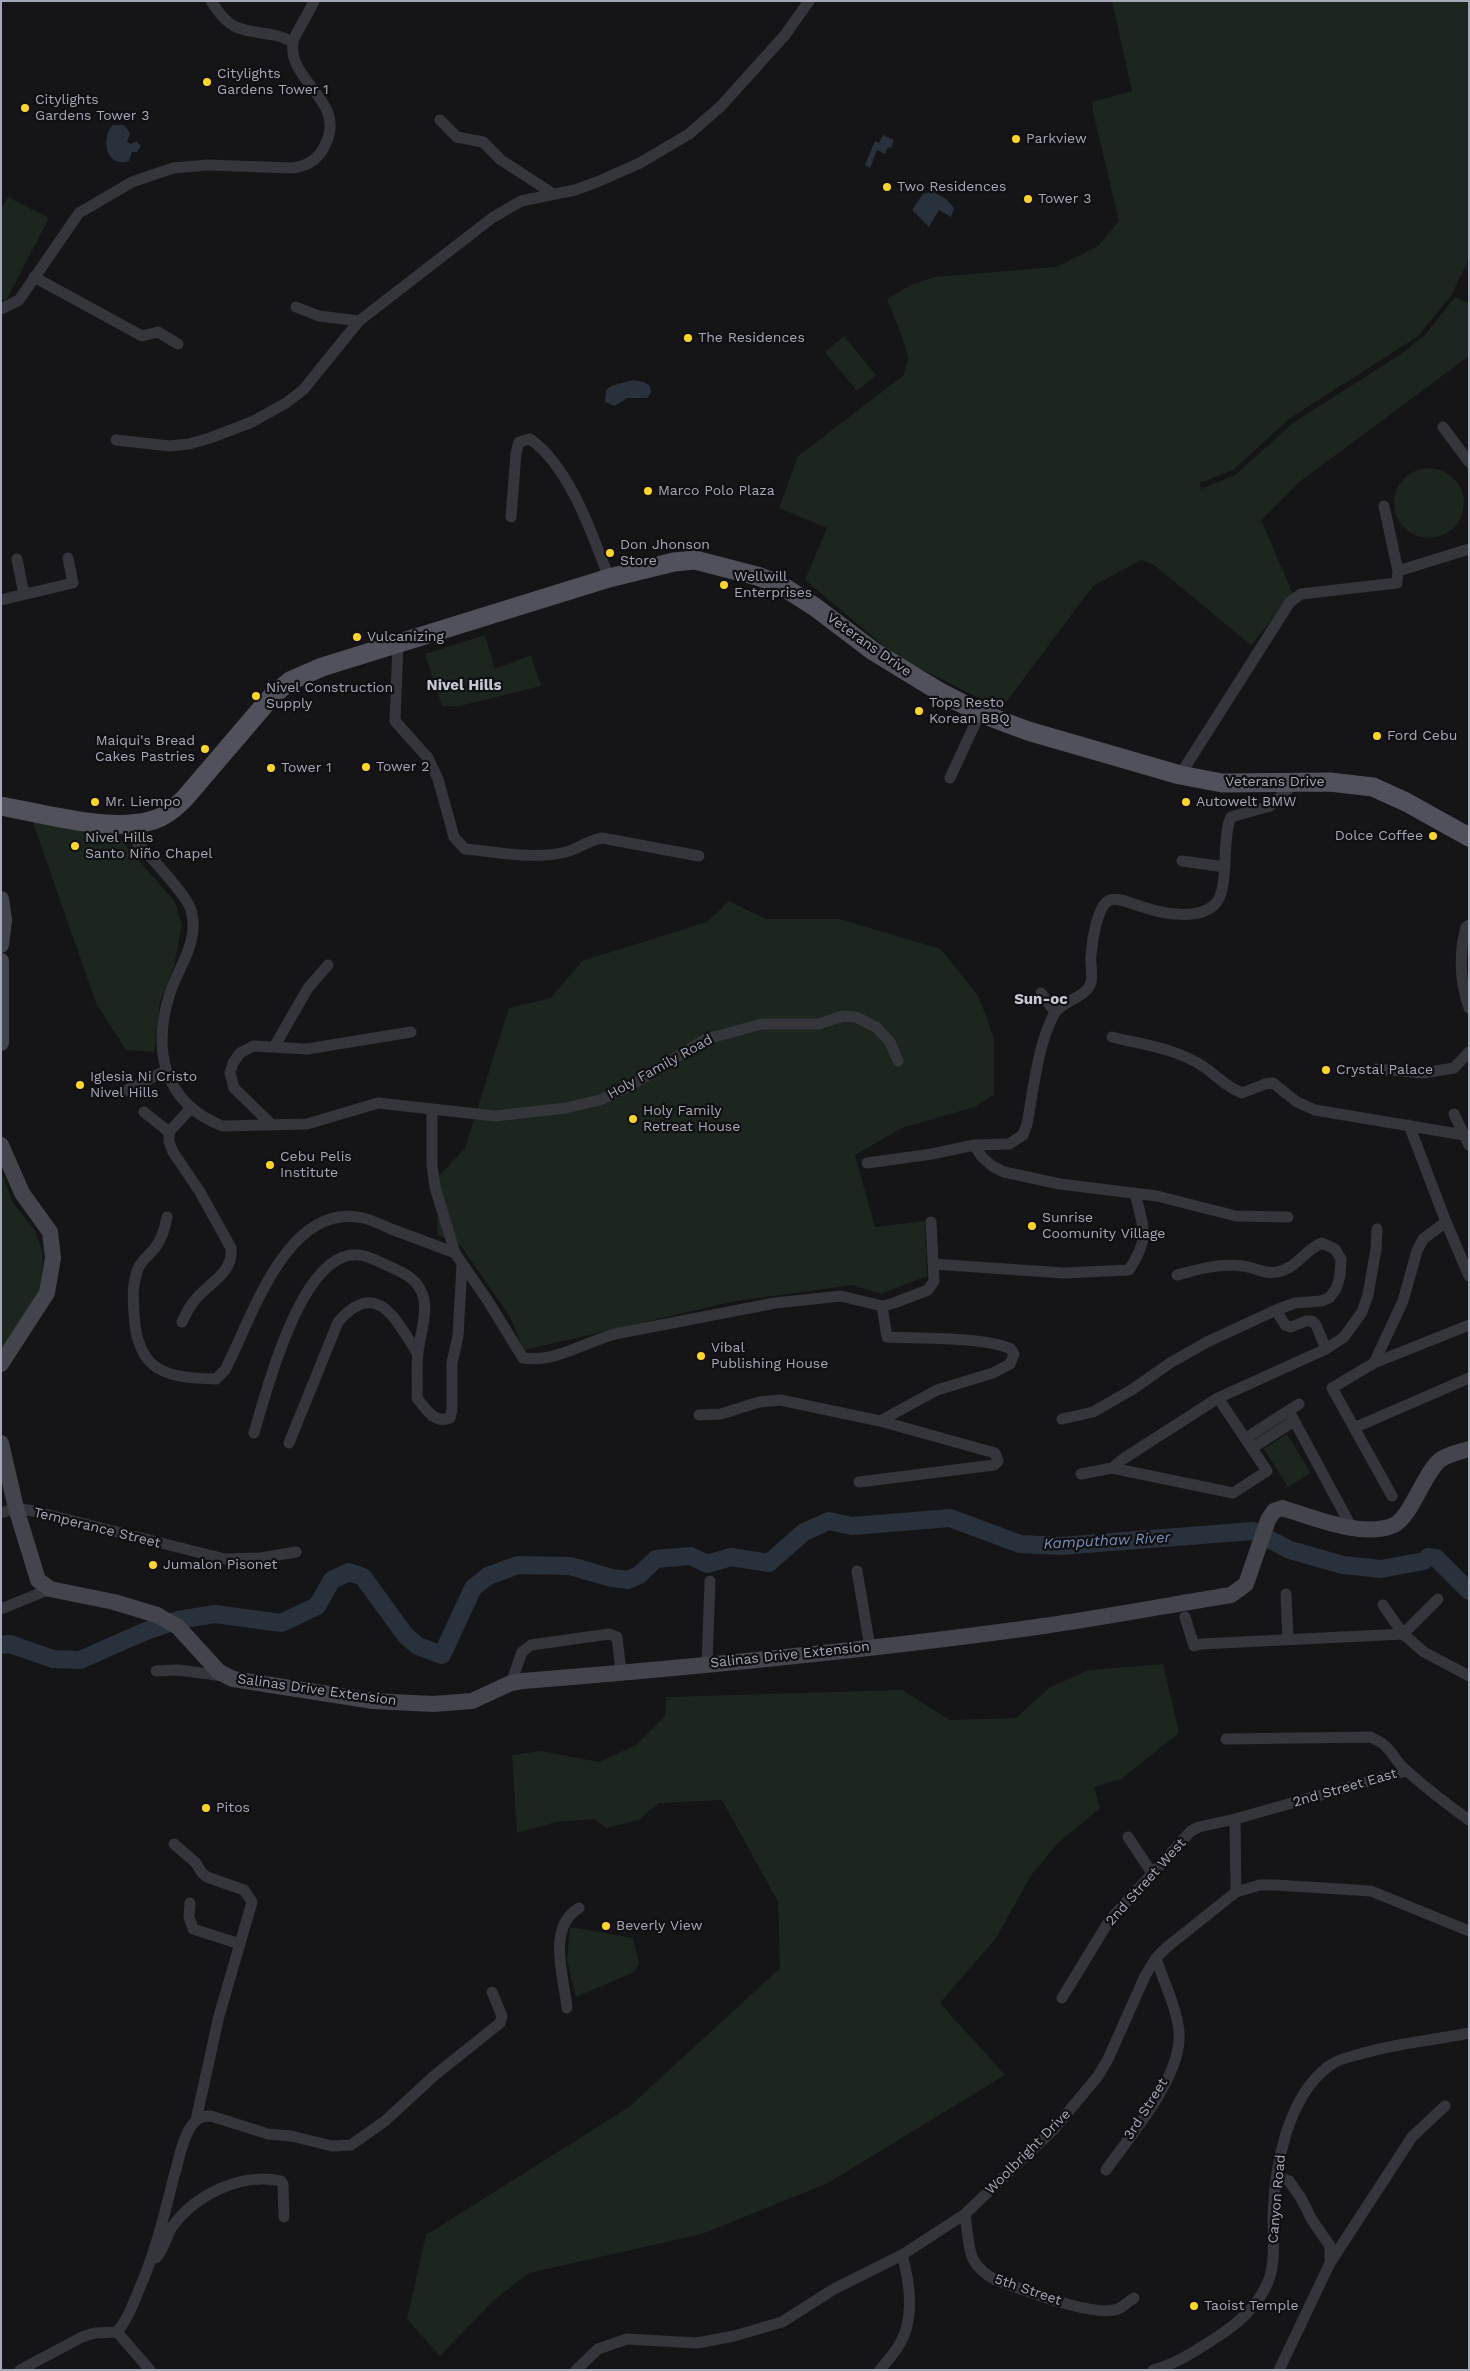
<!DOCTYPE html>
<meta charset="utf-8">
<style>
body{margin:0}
#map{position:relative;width:1470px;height:2371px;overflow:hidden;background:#151417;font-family:"Work Sans",sans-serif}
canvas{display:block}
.frame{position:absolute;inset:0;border:2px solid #a5a8b8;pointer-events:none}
</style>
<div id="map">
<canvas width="1470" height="2371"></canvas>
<div class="frame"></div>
</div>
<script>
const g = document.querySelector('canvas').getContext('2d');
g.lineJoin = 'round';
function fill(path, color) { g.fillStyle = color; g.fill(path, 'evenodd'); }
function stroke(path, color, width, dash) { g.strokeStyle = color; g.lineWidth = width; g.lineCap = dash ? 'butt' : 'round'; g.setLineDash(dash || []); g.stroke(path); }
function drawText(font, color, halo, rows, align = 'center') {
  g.font = font + ' "Work Sans",sans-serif'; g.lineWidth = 4.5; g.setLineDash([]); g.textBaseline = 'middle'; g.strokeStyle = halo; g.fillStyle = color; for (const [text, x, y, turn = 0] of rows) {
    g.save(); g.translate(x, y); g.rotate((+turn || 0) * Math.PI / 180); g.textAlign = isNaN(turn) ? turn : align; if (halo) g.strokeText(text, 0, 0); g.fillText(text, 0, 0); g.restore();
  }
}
const green = new Path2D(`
 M 1112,1 L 1469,1 L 1469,259 L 1451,296 L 1417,337 L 1289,419 L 1233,470 L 1200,483 L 1201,489 L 1235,475 L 1293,423 L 1401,354 L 1424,336 L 1455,297 L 1469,304 L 1469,356 L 1298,483 L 1261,520 L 1293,594 L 1251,645 L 1154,565 L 1141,560 L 1093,586 L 1001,709 L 897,657 L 805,580 L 827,528 L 779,508 L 798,456 L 904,375 L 908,358 L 903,339 L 887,299 L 911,285 L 934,277 L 1056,267 L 1098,246 L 1119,221 L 1093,112 L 1092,102 L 1132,91 Z
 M 8,197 L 49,218 L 6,301 L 1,299 L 1,209 Z
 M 844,336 L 876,375 L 857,391 L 825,352 Z
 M1394 503a35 35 0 1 1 70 0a35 35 0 1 1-70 0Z
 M 485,635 L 495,669 L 531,655 L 541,686 L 460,706 L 442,706 L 425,654 Z
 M 32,820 L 118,836 L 175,902 L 182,925 L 174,966 L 160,1002 L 154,1052 L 126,1050 L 96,1003 Z
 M 729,901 L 766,919 L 839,919 L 941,949 L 978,996 L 985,1013 L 994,1040 L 994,1095 L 974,1107 L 902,1128 L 855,1155 L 875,1227 L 925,1221 L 927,1276 L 881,1294 L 853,1285 L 736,1301 L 524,1350 L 509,1315 L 461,1246 L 437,1235 L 439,1176 L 465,1148 L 509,1008 L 551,998 L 582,961 L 707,922 Z
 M 1,1170 L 13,1203 L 35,1231 L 43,1253 L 42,1287 L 1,1355 Z
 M 1287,1434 L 1311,1473 L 1288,1487 L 1264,1449 Z
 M 1163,1664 L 1179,1733 L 1121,1779 L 1094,1787 L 1100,1808 L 1058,1843 L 1032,1874 L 996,1938 L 940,2003 L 1005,2075 L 828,2183 L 702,2234 L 529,2273 L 493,2301 L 440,2356 L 407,2319 L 426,2235 L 629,2107 L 780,1968 L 778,1902 L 722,1800 L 659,1803 L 639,1820 L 606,1828 L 594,1819 L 556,1822 L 517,1833 L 512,1755 L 542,1751 L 599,1762 L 636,1745 L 665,1716 L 666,1697 L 902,1690 L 950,1720 L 1016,1718 L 1049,1688 L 1088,1670 Z
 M 570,1927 L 633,1938 L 639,1964 L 634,1972 L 576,1997 L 567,1960 Z`);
const water = new Path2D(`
 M 113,125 L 124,125 L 130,133 L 127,142 L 131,144 L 136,141 L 141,146 L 137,152 L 132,152 L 129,161 C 106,169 100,138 113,125 Z
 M 883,135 L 894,140 L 891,148 L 888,147 L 885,154 L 877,150 L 870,168 L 865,165 L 875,141 L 879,143 Z
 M 932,191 L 946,199 L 954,208 L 951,217 L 939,210 L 929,227 L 912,210 L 923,194 Z
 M 633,380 L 644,382 L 650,386 L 651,393 L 647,398 L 627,398 L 615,406 L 605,402 L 606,390 L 611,386 Z`);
const river = new Path2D(`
 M 1,1645 L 10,1644 L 53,1659 L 80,1660 L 146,1631 L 178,1620 L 215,1614 L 281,1623 L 317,1606 L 332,1580 L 349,1572 L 363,1577 L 406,1636 L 418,1646 L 442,1655 L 473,1588 L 488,1576 L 518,1565 L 570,1566 L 612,1578 L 628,1580 L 639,1575 L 656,1559 L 691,1556 L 707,1564 L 731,1557 L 769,1563 L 804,1532 L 829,1521 L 852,1526 L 950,1518 L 1020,1544 L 1060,1546 L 1253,1531 L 1290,1550 L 1343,1565 L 1381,1569 L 1424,1561 L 1428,1557 L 1436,1558 L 1469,1591`);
const street = new Path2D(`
 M 211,1 C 217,10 225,22 236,27 C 254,35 274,31 293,42
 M 440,120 L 457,137 L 483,142 L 501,160 L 552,193
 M 34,277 L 142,336 L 158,332 L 178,344
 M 296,307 L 319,316 L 359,321
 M 1,309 L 19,300 L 79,213 L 132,182 L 173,168 L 207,165 L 293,168 C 307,166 319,159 325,145 C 348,101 287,82 293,42 C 293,38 311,9 314,1
 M 1443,427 L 1469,462
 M 116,440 L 169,446 L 189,444 L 210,438 L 252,422 L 286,403 L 303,390 L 359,321 L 492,218 L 521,201 L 575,190 L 597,182 L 640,163 L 689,134 L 721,106 L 785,35 L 809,1
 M 511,517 L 516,453 L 519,442 L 530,439 C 570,467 592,534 609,578
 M 17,559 L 24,594
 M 1398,571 L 1469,549
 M 1,600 L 73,583 L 68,558
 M 398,643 L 395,721 L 428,758 L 438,779 L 454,837 L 465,849 C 499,852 533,860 566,852 C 579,849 586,841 602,838 L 699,856
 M 1180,775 L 1290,602 L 1301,594 L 1397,583 L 1398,571 L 1384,506
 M 950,778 L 980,713
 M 121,825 C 136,842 186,892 191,910 C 200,941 179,966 170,993 C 152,1050 163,1102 222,1126 L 307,1124 L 378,1103 L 495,1116 L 566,1108 L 600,1100 L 630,1086 L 706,1039 L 762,1024 L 819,1024 L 843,1016 L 856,1017 L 876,1027 L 890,1042 L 898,1061
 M 1182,861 L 1225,867
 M 1469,925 L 1466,927 C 1459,953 1460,982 1469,1008
 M 1041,993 L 1055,1012
 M 1112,1037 C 1143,1045 1176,1048 1204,1067 C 1217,1076 1226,1087 1242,1093 L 1265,1084 L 1273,1083 L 1297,1102 L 1315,1110 L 1464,1135
 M 274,1047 L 308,988 L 328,965
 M 1377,1069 L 1423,1073 L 1454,1068 L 1469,1052
 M 123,1092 L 165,1071
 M 432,1109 L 432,1165 L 435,1187 L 455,1253 L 488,1301 L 523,1358 C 554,1363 586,1342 615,1334 L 775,1303 L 841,1296 L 882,1306 L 894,1303 L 928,1290 L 934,1281 L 931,1222
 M 144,1112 L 169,1132
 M 1454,1114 L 1469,1145
 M 272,1125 L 234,1088 L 230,1073 L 233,1063 L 240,1053 L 253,1046 L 307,1049 L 411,1032
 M 1409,1125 L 1446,1222 L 1469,1276
 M 974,1145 L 982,1157 L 992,1166 L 1004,1172 L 1060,1184 L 1157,1196 L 1236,1216 L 1288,1217
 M 867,1163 L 932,1154 L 974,1145 L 1009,1144 L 1023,1135 L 1027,1124 C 1034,1088 1037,1047 1054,1014 C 1062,1000 1087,998 1091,982 C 1093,974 1090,964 1091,955 C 1092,942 1097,905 1110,900 C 1120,897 1134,905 1143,907 C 1163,914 1200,921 1216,903 C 1230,887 1221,837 1231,817 L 1270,806 L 1296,782
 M 167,1217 C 165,1228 162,1239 155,1248 C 149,1255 141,1261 138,1269 C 132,1284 133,1297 134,1314 C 137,1371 164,1378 216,1379 L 225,1370 C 252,1319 286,1201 363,1218 C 372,1220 382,1225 391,1229 C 413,1237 434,1245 455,1253
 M 933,1264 L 1064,1273 L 1129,1270 C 1151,1237 1143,1228 1135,1193
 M 1276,1310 L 1285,1325 L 1291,1327 L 1306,1321 L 1312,1321 L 1316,1325 L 1326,1349
 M 182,1322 C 185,1316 188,1309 192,1304 C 205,1284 234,1275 231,1248 L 200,1192 L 173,1152 L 169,1142 L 169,1132 L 191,1108
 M 1374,1363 L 1403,1301 L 1417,1251 L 1423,1239 L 1446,1222
 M 1289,1411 L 1352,1528
 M 699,1415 L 721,1414 L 759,1402 L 780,1400 L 880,1421 L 937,1390 L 993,1373 L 1010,1364 L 1014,1354 L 1011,1349 C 987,1337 917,1338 887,1337 L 882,1306
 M 1062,1419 L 1093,1412 L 1133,1389 L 1170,1363 L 1207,1342 L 1276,1310 L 1295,1303 L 1321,1301 L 1329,1298 L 1336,1289 L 1340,1276 L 1341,1259 L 1335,1249 L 1322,1243 C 1304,1250 1298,1268 1277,1272 C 1265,1275 1254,1267 1243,1266 C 1219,1263 1200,1269 1177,1275
 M 1356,1427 L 1469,1378
 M 254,1433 C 267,1388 297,1274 343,1257 C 358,1251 371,1258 384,1264 C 402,1272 419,1278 424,1299 C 427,1316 420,1336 418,1352 C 416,1367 418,1383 417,1398 C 426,1409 434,1424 450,1418 L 452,1410 L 452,1363 L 458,1336 L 462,1265
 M 1246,1438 L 1299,1404
 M 289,1443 L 338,1322 C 377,1277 396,1320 418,1354
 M 1252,1448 L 1294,1421
 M 1112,1468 L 1123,1459 L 1218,1398 L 1326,1349 L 1344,1337 L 1362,1312 L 1368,1295 L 1376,1249 L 1377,1229
 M 1081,1474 L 1112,1468 L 1233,1493 L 1267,1471 L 1218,1398
 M 859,1482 L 994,1465 L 998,1461 L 995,1453 L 880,1421
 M 1392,1496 L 1332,1388 L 1374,1363 L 1469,1325
 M 1,1513 L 16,1508 L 33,1511 L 225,1559 L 261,1558 L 296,1552
 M 857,1571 L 870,1647
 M 1286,1594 L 1288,1639
 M 1383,1605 L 1403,1634 L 1424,1652 L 1469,1676
 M 1,1609 L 50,1589
 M 1185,1617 L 1194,1646 L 1201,1644 L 1403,1634 L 1438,1599
 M 707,1664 L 710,1581
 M 156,1671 L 178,1670 L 224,1676
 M 511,1683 L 522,1652 L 531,1645 L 609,1634 L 617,1637 L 621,1672
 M 1226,1739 L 1370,1737 C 1393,1746 1391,1758 1407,1771 C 1426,1788 1448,1805 1469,1820
 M 1235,1819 L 1236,1892
 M 1128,1837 L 1152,1873
 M 174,1844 L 196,1863 L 202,1873 L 207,1877 L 244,1890 L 252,1902 L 219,2016 L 196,2120
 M 190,1903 L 189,1917 L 193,1929 L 240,1944
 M 1062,1998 L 1109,1921 L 1191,1831 L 1199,1827 L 1235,1819 L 1406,1771
 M 567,2008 C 564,1976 546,1928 579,1908
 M 1106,2170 C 1130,2136 1177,2082 1179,2040 C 1181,2016 1163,1981 1156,1958
 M 1278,2176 L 1289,2181 L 1301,2198 L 1312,2220 L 1330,2246 L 1330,2263
 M 965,2214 C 970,2246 965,2264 996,2280 C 1023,2289 1092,2318 1118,2309 C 1123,2307 1129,2301 1134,2298
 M 156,2258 C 166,2246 165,2238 172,2227 C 195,2195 241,2172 281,2181 L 283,2184 L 284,2217
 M 117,2332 L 150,2370
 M 20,2370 L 82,2337 L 95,2333 L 117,2332 C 127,2320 132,2307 138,2292 C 155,2254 164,2216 174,2176 C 179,2161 181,2142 190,2128 C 196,2119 200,2116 211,2116 L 268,2134 L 291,2136 L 332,2146 L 351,2145 L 385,2121 L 435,2075 L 500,2023 L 502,2016 L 492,1992
 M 576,2370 L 598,2349 L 627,2339 L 697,2343 L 734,2336 L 782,2322 L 834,2289 L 902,2255 L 965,2214 L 1054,2129 L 1098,2076 L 1108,2059 L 1145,1976 L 1156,1958 L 1167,1947 L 1236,1892 L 1260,1885 L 1276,1885 L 1371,1891 L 1469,1931
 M 880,2370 C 886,2362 894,2354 899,2345 C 915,2320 910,2282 902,2255
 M 1153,2370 C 1176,2364 1194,2352 1214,2339 C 1236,2325 1257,2308 1268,2282 C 1276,2262 1273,2236 1273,2215 C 1275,2166 1287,2097 1329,2066 C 1336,2060 1348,2057 1357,2055 C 1394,2043 1431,2041 1469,2033
 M 1279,2370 L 1330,2263 L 1412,2137 L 1445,2106`);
const secondary = new Path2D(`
 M 1,899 L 4,920 L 1,945
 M 1,961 L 1,1043
 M 1,1145 L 22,1193 L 50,1232 L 53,1258 L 47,1293 L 1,1364
 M 1,1443 L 16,1508 L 38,1580 L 50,1589 L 114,1602 L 157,1615 L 178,1627 L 219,1672 L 233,1679 L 373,1701 L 433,1704 L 472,1701 L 511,1683 L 523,1681 C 697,1667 871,1650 1044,1626 C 1107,1617 1169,1605 1231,1595 L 1246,1584 L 1268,1520 L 1274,1511 L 1282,1508 C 1312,1517 1363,1539 1394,1525 C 1411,1517 1424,1473 1440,1460 C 1448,1454 1460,1452 1469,1449`);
const primary = new Path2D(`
 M 1,806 C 45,814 107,832 150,821 C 164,818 175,808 185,798 L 273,695 L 290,681 L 322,667 L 609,578 L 674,562 L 695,560 L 757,576 L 779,584 L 815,607 L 873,651 L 940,692 L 980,713 L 1028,731 L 1180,775 L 1222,783 L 1330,782 L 1373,787 L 1406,802 L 1469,837`);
const markers = [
 [207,82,5,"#ffd624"],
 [25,108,5,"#ffd624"],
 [1016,139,5,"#ffd624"],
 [887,187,5,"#ffd624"],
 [1028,199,5,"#ffd624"],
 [688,338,5,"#ffd624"],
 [648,491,5,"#ffd624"],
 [610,553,5,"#ffd624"],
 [724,585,5,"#ffd624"],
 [357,637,5,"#ffd624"],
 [256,696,5,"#ffd624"],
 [919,711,5,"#ffd624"],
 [1377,736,5,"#ffd624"],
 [205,749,5,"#ffd624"],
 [366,767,5,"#ffd624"],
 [271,768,5,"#ffd624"],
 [95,802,5,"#ffd624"],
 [1186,802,5,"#ffd624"],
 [1433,836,5,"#ffd624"],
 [75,846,5,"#ffd624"],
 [1326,1070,5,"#ffd624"],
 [80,1085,5,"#ffd624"],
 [633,1119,5,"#ffd624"],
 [270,1165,5,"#ffd624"],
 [1032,1226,5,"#ffd624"],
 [701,1356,5,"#ffd624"],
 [153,1565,5,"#ffd624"],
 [206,1808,5,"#ffd624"],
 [606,1926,5,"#ffd624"],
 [1194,2306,5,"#ffd624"]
];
const poiNames = [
 ["Citylights",217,74],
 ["Gardens Tower 1",217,90],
 ["Citylights",35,100],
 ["Gardens Tower 3",35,116],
 ["Parkview",1026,139],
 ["Two Residences",897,187],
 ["Tower 3",1038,199],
 ["The Residences",698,338],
 ["Marco Polo Plaza",658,491],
 ["Don Jhonson",620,545],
 ["Store",620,561],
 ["Wellwill",734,577],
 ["Enterprises",734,593],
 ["Vulcanizing",367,637],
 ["Nivel Construction",266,688],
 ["Supply",266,704],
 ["Tops Resto",929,703],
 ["Korean BBQ",929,719],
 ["Ford Cebu",1387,736],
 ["Maiqui's Bread",195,741,"right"],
 ["Cakes Pastries",195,757,"right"],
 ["Tower 2",376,767],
 ["Tower 1",281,768],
 ["Mr. Liempo",105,802],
 ["Autowelt BMW",1196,802],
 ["Dolce Coffee",1423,836,"right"],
 ["Nivel Hills",85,838],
 ["Santo Niño Chapel",85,854],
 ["Crystal Palace",1336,1070],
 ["Iglesia Ni Cristo",90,1077],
 ["Nivel Hills",90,1093],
 ["Holy Family",643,1111],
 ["Retreat House",643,1127],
 ["Cebu Pelis",280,1157],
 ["Institute",280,1173],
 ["Sunrise",1042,1218],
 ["Coomunity Village",1042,1234],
 ["Vibal",711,1348],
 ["Publishing House",711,1364],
 ["Jumalon Pisonet",163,1565],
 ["Pitos",216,1808],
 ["Beverly View",616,1926],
 ["Taoist Temple",1204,2306]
];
const streetNames = [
 ["Veterans Drive",869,645,35],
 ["Veterans Drive",1275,782],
 ["Holy Family Road",660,1067,-29],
 ["Temperance Street",97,1528,14],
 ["Salinas Drive Extension",790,1655,-6],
 ["Salinas Drive Extension",317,1690,8],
 ["2nd Street East",1345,1788,-16],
 ["2nd Street West",1146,1882,-48],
 ["3rd Street",1146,2109,-58],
 ["Woolbright Drive",1028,2152,-45],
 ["Canyon Road",1277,2199,-85],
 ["5th Street",1028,2290,19]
];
const neighbourhoodNames = [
 ["Nivel Hills",464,686],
 ["Sun-oc",1041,1000]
];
const waterNames = [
 ["Kamputhaw River",1107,1541,-3]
];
fill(green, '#1c251e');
fill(water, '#29313c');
stroke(river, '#29313c', 18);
stroke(street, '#35353c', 11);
stroke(secondary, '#43444c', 16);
stroke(primary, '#51515b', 19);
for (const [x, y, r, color] of markers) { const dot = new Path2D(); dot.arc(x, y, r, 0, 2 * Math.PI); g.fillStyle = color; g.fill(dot); stroke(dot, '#100f11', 2); }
drawText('14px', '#a5a8b8', '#100f11', poiNames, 'left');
drawText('14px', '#a5a8b8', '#100f11', streetNames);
drawText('bold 15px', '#c6c8d4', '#100f11', neighbourhoodNames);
drawText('italic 15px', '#7890b6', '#100f11', waterNames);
</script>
